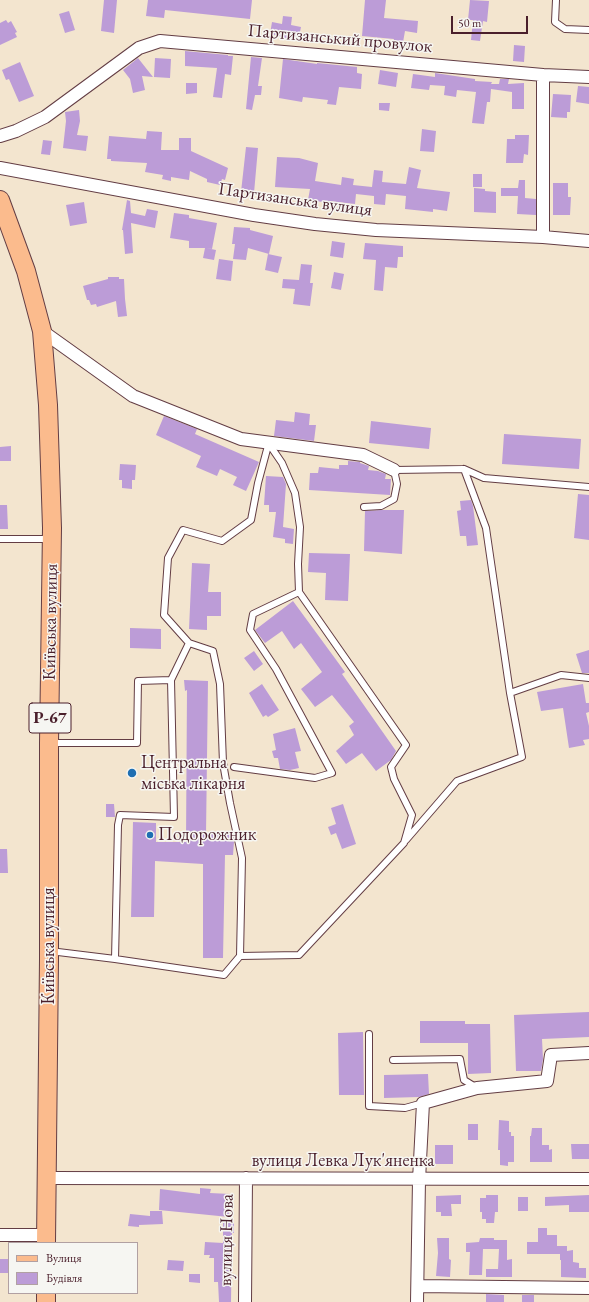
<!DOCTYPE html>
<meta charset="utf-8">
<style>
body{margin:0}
#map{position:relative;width:589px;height:1302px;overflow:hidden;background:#f3e5cf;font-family:"EB Garamond",serif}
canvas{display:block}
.legend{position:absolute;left:8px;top:1242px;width:130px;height:52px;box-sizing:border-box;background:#f6f6f2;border:1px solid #b1a0a2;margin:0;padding:5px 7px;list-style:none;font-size:12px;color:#4a1f2b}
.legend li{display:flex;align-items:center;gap:8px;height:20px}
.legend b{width:20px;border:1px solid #b1a0a2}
.scale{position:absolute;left:451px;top:16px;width:77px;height:18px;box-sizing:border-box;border:2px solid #4a1f2b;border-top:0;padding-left:5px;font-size:12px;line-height:14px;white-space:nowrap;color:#4a1f2b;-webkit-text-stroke:3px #f6f6f2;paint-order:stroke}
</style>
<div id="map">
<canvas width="589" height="1302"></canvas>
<ul class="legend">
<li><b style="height:5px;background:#fbbb8d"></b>Вулиця</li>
<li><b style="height:11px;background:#bc9cd7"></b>Будівля</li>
</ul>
<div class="scale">50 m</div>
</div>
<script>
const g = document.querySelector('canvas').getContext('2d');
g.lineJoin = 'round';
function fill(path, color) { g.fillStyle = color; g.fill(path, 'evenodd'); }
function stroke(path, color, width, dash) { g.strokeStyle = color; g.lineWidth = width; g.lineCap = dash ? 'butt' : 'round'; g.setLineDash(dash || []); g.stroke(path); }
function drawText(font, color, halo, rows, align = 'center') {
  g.font = font + ' "EB Garamond",serif'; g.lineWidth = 3; g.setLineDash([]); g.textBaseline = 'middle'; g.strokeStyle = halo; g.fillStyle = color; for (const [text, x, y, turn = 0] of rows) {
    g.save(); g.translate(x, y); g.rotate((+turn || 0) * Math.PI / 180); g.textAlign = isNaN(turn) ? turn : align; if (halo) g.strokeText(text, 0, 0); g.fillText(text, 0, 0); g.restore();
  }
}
const building = new Path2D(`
 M 104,0 L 117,0 L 114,33 L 101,31 Z
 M 148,0 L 252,0 L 250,19 L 165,10 L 164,18 L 146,16 Z
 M 365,0 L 386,0 L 384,18 L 418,21 L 417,33 L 405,31 L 402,48 L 393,47 L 394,39 L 362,36 Z
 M 470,0 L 489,1 L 487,22 L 483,21 L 480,41 L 471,40 L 473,20 L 468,20 Z
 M 69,11 L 75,30 L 65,33 L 59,14 Z
 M 283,16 L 292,17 L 291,25 L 301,27 L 299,37 L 293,36 L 293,41 L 280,39 L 280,36 L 270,34 L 272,22 L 282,24 Z
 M 6,20 L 8,23 L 11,21 L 17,32 L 15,33 L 17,37 L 0,45 L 0,23 Z
 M 514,45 L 525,46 L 524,62 L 513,61 Z
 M 185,51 L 228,55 L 228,56 L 233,56 L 231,75 L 225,74 L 222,98 L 213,97 L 217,68 L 185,66 Z
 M 251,57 L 262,58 L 258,86 L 262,86 L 261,95 L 255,95 L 252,110 L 246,109 Z
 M 138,58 L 153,77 L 142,76 L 145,90 L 133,93 L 130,79 L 123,70 Z
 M 155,58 L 171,59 L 170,78 L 154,77 Z
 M 283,59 L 317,64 L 317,63 L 357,67 L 357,73 L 362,74 L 361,89 L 339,87 L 336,105 L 327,104 L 328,100 L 303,97 L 302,102 L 279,98 Z
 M 20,62 L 34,96 L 19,102 L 9,79 L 6,80 L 2,70 Z
 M 380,70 L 398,73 L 396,87 L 378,84 Z
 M 435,73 L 475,79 L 475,81 L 492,82 L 491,84 L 499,84 L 500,79 L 509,79 L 508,84 L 524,83 L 524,109 L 512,109 L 512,92 L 491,89 L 490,102 L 487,102 L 484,124 L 472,123 L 476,92 L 457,90 L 456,97 L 444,95 L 445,86 L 430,85 L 429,90 L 411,88 L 413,74 L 435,77 Z
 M 186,83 L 197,83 L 197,93 L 186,94 Z
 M 578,86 L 589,87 L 589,104 L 576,102 Z
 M 553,94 L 571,95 L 570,112 L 567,112 L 567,118 L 551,117 Z
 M 379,103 L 390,103 L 389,111 L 379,110 Z
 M 79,110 L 80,121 L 77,135 L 88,136 L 86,151 L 63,148 L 66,121 L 65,112 Z
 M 422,129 L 436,131 L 434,152 L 420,151 Z
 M 147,131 L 162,132 L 161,150 L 179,150 L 179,138 L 191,138 L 191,151 L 228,168 L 225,180 L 222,179 L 220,185 L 207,182 L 207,179 L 190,171 L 189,180 L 171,177 L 171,181 L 162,179 L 163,175 L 145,172 L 147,163 L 111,161 L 111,159 L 107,159 L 109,136 L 146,139 Z
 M 515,135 L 529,135 L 528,155 L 524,154 L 523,163 L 506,163 L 507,139 L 515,139 Z
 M 43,140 L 52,141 L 50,155 L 41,154 Z
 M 246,147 L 258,148 L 254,193 L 241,192 Z
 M 277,157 L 299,158 L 318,163 L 315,181 L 341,185 L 342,177 L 354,179 L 353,185 L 372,187 L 374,170 L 383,171 L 382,182 L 406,184 L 409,167 L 421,170 L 417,188 L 450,192 L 447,211 L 433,209 L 433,212 L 405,209 L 406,196 L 386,194 L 385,205 L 374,204 L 374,196 L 356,194 L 355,204 L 330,201 L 330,203 L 308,200 L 310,189 L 275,187 Z
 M 473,174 L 482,174 L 482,187 L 473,187 Z
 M 519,180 L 525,180 L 525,198 L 536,199 L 536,215 L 517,214 L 518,196 L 501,196 L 501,188 L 518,188 Z
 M 553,183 L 568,183 L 568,197 L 571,197 L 570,215 L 553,215 Z
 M 474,188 L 485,189 L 485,191 L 496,192 L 496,213 L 474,212 Z
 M 127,200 L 130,201 L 131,213 L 145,216 L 147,209 L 158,211 L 155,228 L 131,223 L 133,253 L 125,254 L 123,230 L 122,230 Z
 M 84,202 L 87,223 L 70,226 L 66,205 Z
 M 174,213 L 189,215 L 189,218 L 217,223 L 212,249 L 206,248 L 216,250 L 214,260 L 203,258 L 205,248 L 189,248 L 189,241 L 170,238 Z
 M 234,227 L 250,228 L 250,230 L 273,236 L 269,254 L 248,248 L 246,260 L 233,259 L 235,244 L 232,244 Z
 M 332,241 L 345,243 L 343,258 L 330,256 Z
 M 365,243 L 403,246 L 403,257 L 398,257 L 397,268 L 385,267 L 383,291 L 374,290 L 376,260 L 363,259 Z
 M 268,254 L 282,257 L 278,273 L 265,270 Z
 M 219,259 L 233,261 L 231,281 L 216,279 Z
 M 301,264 L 312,265 L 310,283 L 313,283 L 310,306 L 293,304 L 295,289 L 282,288 L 283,279 L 299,280 Z
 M 334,272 L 344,274 L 341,290 L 331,288 Z
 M 108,277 L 119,277 L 119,279 L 124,279 L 125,299 L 127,316 L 118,317 L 116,301 L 97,307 L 96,304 L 91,305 L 89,300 L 87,300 L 83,286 L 108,279 Z
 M 295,412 L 310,414 L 309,425 L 316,425 L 314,441 L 274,436 L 276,420 L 294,422 Z
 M 164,416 L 197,429 L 195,434 L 259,462 L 246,491 L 233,485 L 237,477 L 220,469 L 217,476 L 196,467 L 201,456 L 156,435 Z
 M 371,421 L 431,428 L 429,449 L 369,443 Z
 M 504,434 L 581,439 L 579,469 L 502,464 Z
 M 11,446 L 11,461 L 0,461 L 0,447 Z
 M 348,461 L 360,462 L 360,463 L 369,466 L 368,470 L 378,471 L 386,474 L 385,479 L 391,479 L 390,495 L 309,490 L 310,473 L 318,473 L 319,467 L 339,469 L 339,465 L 348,465 Z
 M 120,464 L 136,465 L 135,480 L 132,480 L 132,489 L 122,488 L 122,480 L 119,480 Z
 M 266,476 L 283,477 L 286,484 L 283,527 L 294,529 L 293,544 L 285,543 L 285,539 L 273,537 L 276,512 L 269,512 L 269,505 L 264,505 Z
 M 578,494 L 589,495 L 589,540 L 574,538 Z
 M 471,500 L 473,506 L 478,545 L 467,546 L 466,536 L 460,536 L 457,511 L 461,510 L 460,501 Z
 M 0,505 L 7,505 L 8,529 L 0,529 Z
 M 381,510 L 404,510 L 402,554 L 364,551 L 365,511 Z
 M 309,553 L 350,554 L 348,601 L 325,600 L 326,573 L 308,572 Z
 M 192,563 L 210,564 L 208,592 L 221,592 L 221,616 L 207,616 L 207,630 L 189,629 Z
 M 293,601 L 345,672 L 342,674 L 396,751 L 391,760 L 376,771 L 362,753 L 346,764 L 336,751 L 354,735 L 349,726 L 354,722 L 332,695 L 315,707 L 301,689 L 322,672 L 301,643 L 294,649 L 282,631 L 265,643 L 255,630 Z
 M 130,628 L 161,629 L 161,649 L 130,648 Z
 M 589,650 L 589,673 L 582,673 L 576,654 Z
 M 254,651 L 263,664 L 254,671 L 244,658 Z
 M 184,680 L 208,681 L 206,834 L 232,834 L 234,842 L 233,855 L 225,855 L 223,958 L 203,958 L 203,864 L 155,861 L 154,917 L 131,917 L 133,822 L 156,823 L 156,842 L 186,842 L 187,690 L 185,691 Z
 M 262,684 L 279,710 L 268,717 L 266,715 L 263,717 L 249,693 Z
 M 583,684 L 586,703 L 589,703 L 589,712 L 586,713 L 589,726 L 589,739 L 583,740 L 585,745 L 569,748 L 563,708 L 541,711 L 537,692 Z
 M 295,728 L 301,751 L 295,752 L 299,768 L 290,770 L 280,769 L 278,758 L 274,758 L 272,751 L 276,750 L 273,734 Z
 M 106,804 L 114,804 L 115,817 L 106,817 Z
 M 343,804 L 356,844 L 342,849 L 336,833 L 331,835 L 328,827 L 336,824 L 331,808 Z
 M 0,849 L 7,849 L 8,873 L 0,873 Z
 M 589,1012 L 589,1037 L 542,1039 L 543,1059 L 541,1071 L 516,1071 L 514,1015 Z
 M 420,1021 L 465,1021 L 465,1024 L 490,1024 L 491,1073 L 468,1074 L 468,1043 L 420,1043 Z
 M 363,1032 L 364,1095 L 339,1095 L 338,1033 Z
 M 428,1074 L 429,1094 L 419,1097 L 384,1098 L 384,1075 Z
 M 499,1120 L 509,1121 L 509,1132 L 511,1132 L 511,1136 L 514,1136 L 514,1162 L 508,1162 L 508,1166 L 500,1165 L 500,1150 L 498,1150 Z
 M 468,1124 L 478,1124 L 478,1140 L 468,1140 Z
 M 532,1128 L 542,1128 L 542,1145 L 549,1145 L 549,1150 L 552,1149 L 552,1162 L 530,1162 L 530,1136 L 531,1136 Z
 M 571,1144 L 589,1144 L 589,1159 L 572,1159 Z
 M 435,1145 L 453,1145 L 453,1164 L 435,1164 Z
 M 200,1188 L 211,1189 L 210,1193 L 230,1194 L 229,1217 L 159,1210 L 160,1189 L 200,1194 Z
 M 461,1195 L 461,1204 L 451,1204 L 452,1216 L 441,1216 L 441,1212 L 436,1212 L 436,1196 Z
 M 486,1195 L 498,1195 L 498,1212 L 495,1212 L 494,1223 L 486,1223 L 486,1219 L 482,1219 L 482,1212 L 480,1212 L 480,1198 L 486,1198 Z
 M 589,1195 L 589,1212 L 569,1212 L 569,1205 L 545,1206 L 545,1197 Z
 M 518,1197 L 528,1197 L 528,1211 L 518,1211 Z
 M 150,1211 L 162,1211 L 163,1224 L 139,1225 L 139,1227 L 128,1226 L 130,1214 L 150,1216 Z
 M 223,1223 L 234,1223 L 234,1233 L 232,1233 L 231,1302 L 219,1302 L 218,1282 L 214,1282 L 214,1258 L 209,1258 L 210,1255 L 204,1255 L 205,1242 L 223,1243 Z
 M 538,1228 L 547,1228 L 547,1235 L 557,1235 L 557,1246 L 567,1246 L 567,1251 L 573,1250 L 573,1262 L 579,1263 L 579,1268 L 586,1268 L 586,1278 L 561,1277 L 561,1260 L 560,1260 L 560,1254 L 527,1254 L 527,1242 L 538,1242 Z
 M 437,1238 L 449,1238 L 449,1259 L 451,1260 L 450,1277 L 436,1276 L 438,1253 Z
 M 480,1238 L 494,1238 L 494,1240 L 507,1240 L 507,1260 L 512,1259 L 512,1277 L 486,1277 L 486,1269 L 498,1269 L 499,1249 L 483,1249 L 482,1275 L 469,1275 L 470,1252 L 466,1252 L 466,1243 L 479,1242 Z
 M 0,1259 L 9,1259 L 9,1273 L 0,1273 Z
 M 168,1260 L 184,1261 L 183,1271 L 167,1270 Z
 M 189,1274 L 200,1274 L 200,1283 L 189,1282 Z
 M 486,1294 L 504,1295 L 504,1302 L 486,1302 Z
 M 522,1295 L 534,1295 L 534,1302 L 522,1302 Z`);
const service = new Path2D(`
 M 556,0 L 555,22 L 565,29 L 589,30
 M 464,469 L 484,478 L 589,487
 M 364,507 L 381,506 L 394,499 L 397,484 L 394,470 L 464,469 L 486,528 L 510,693 L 522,757 L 457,781 L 406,840
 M 0,539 L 51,539
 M 510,693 L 561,675 L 589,678
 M 51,743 L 137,743 L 138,681 L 171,680
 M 234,767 L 315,778 L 332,773 L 276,669 L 250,630 L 253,614 L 299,592
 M 50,951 L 115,959 L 224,975 L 240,956 L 242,858 L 230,803 L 223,763 L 220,684 L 213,651 L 189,643 L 164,615 L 168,558 L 183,530 L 222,541 L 251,520 L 258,483 L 269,442
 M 240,956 L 299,955 L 404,843 L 412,815 L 394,779 L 391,767 L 406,745 L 299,592 L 298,564 L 300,527 L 295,493 L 282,463 L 269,444
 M 115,959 L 118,825 L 120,815 L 174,817 L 171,680 L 189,643
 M 369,1034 L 369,1106 L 405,1108 L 423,1103
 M 393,1060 L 460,1059 L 464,1080 L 477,1088`);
const minor = new Path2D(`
 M 543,75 L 589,77
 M 0,136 L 16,131 L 45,117 L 139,48 L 160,41 L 543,75 L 543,237
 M 0,168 L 254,215 L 315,224 L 376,230 L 543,237 L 589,241
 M 42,331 L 133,396 L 241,439 L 363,455 L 394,470
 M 47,1178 L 589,1179
 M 0,1235 L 46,1235
 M 418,1286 L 589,1288
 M 245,1302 L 246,1178
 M 417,1302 L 419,1180 L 423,1103 L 477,1088 L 547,1081 L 551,1055 L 589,1053`);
const primary = new Path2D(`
 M 0,200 L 26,271 L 42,331 L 48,405 L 52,528 L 49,743 L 49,959 L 46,1243
 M 46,1302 L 46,1293`);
const markers = [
 [132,773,5,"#1f6fb2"],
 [150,835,4,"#1f6fb2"]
];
const shields = [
 [50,718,42]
];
const shieldNames = [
 ["Р-67",50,718]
];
const streetNames = [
 ["Партизанський провулок",340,39,5],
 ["Партизанська вулиця",295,200,8],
 ["Київська вулиця",51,622,-89],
 ["Київська вулиця",49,946,-90],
 ["вулиця Левка Лук'яненка",343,1161],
 ["вулиця Нова",227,1240,-89]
];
const poiNames = [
 ["Центральна",141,763],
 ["міська лікарня",141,784],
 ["Подорожник",158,835]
];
fill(building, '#bc9cd7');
stroke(service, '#633d44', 8);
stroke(minor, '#633d44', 14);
stroke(primary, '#633d44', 20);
stroke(service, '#fff', 6);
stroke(minor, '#fff', 12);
stroke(primary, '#fbbb8d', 18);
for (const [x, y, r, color] of markers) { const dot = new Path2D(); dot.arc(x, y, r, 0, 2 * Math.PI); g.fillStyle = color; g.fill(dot); stroke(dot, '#f6f6f2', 1.5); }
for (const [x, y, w] of shields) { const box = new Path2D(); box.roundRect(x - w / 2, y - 15, w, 30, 3); g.fillStyle = '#f6f6f2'; g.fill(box); stroke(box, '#4a1f2b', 1); }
drawText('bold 17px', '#4a1f2b', null, shieldNames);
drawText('18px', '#4a1f2b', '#f6f6f2', streetNames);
drawText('18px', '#4a1f2b', '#f6f6f2', poiNames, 'left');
</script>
